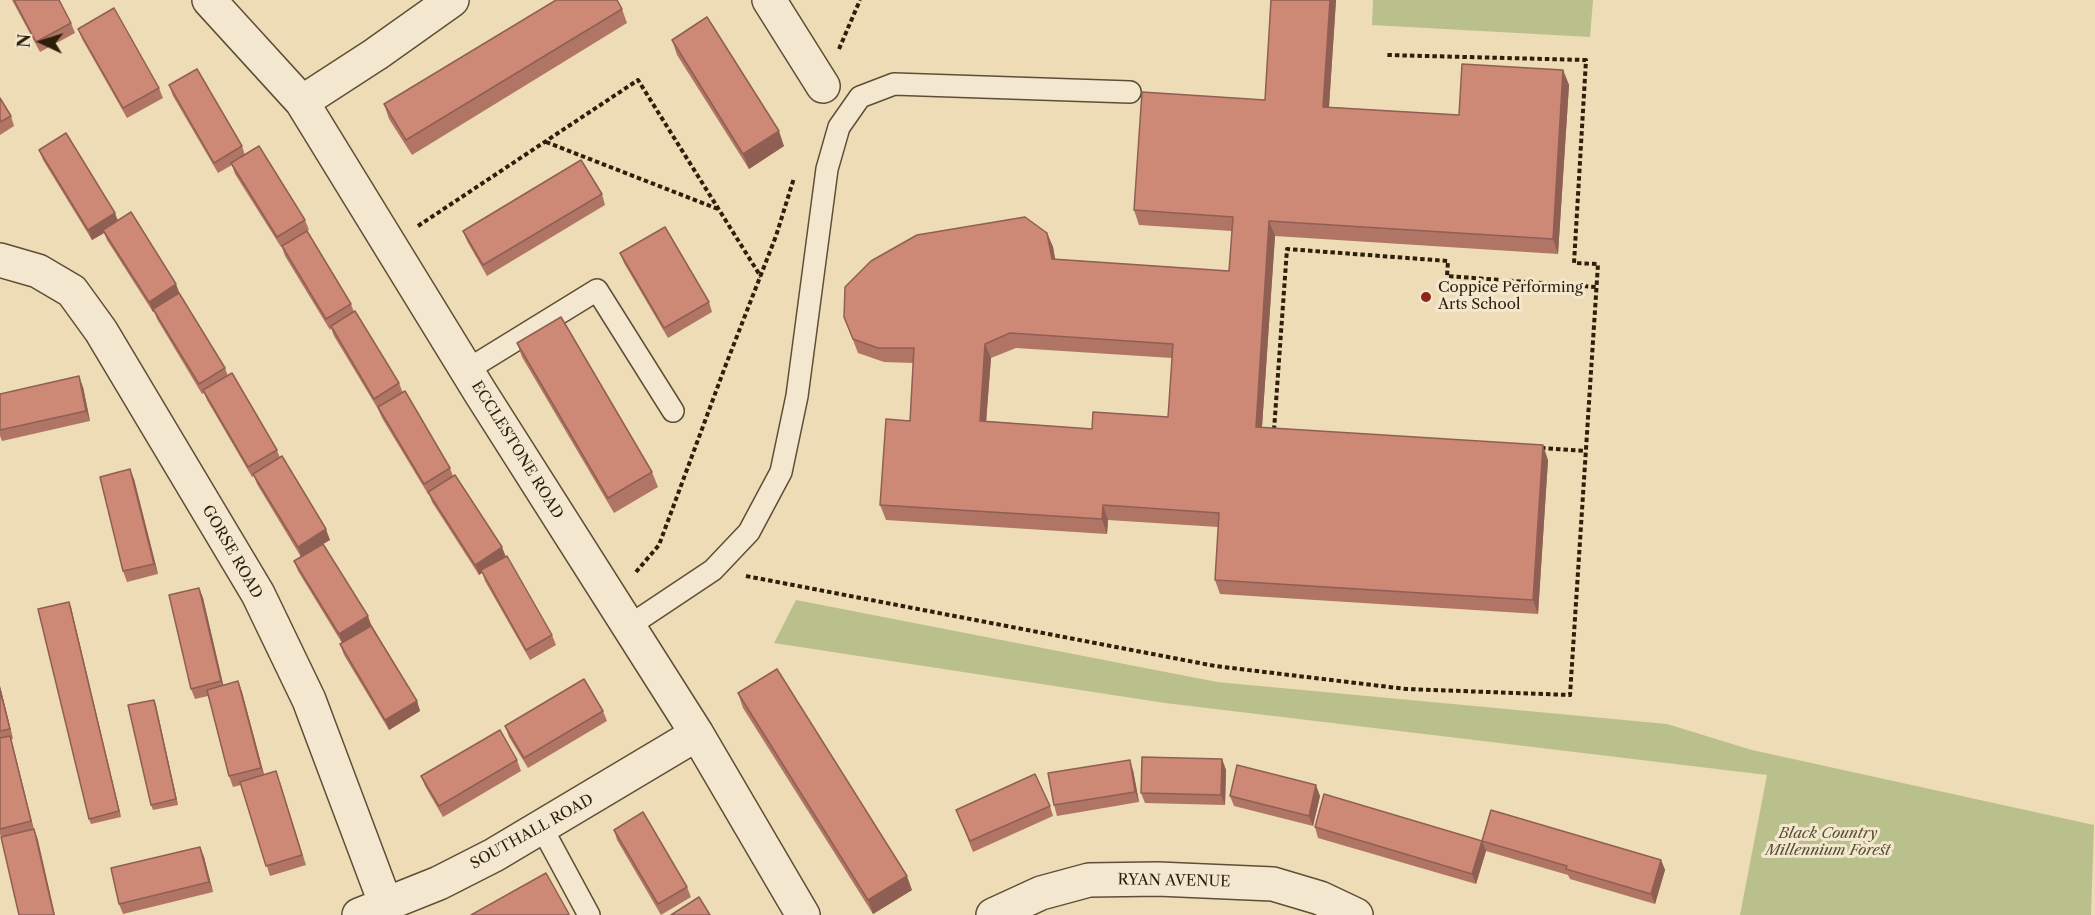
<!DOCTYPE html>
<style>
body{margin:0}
#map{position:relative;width:2095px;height:915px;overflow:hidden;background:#eddcb5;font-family:"Libre Caslon Text",serif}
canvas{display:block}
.north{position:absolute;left:12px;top:12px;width:60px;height:60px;-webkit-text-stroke:4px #f3e8cf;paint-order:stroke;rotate:274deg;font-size:16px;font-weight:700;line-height:24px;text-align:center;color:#2e1f0a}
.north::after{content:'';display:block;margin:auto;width:21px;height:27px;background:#2e1f0a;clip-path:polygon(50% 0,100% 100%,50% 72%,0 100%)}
</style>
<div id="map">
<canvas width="2095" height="915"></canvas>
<div class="north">N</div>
</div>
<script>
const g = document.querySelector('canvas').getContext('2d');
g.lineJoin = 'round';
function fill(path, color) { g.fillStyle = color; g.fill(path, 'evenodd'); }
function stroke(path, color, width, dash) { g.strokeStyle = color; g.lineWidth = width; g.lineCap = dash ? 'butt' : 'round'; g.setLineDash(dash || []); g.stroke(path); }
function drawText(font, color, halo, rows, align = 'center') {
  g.font = font + ' "Libre Caslon Text",serif'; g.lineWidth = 6; g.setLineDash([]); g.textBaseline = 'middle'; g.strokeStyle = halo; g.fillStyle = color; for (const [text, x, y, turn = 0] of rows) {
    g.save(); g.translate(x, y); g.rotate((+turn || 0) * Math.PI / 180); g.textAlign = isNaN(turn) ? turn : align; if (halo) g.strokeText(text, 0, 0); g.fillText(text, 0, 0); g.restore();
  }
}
const green = new Path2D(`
 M 1373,0 L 1593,0 L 1590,37 L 1372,25 Z
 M 796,600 L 1217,682 L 1667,724 L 1752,750 L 2094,825 L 2091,915 L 1740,915 L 1767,775 L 1165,703 L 774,643 Z`);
const path = new Path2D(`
 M 839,49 L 860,0
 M 546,142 L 718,209
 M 418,226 L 638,80 L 761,277
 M 1274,430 L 1287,249 L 1448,261 L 1447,276 L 1596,287
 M 1541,448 L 1585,451
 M 636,572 L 659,545 L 725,367 L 776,236 L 794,178
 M 746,576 L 1215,666 L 1406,689 L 1570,695 L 1598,264 L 1574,263 L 1586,60 L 1387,55`);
const service = new Path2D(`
 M 467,370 L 597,290 L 673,411
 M 629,626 L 713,570 L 749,532 L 781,472 L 797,396 L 827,169 L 839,127 L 860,97 L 894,84 L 1130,92
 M 542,828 L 589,915`);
const minor = new Path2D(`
 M 209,0 L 302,102 L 480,392 L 697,734 L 803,915
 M 769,0 L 823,86
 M 302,102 L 376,54 L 452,0
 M 0,260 L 38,271 L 72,291 L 101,331 L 258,594 L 309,700 L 386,905
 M 359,915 L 439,883 L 494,855 L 697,734
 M 993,915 L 1041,893 L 1089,880 L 1158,879 L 1273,884 L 1320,898 L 1356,915`);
const wall = new Path2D(`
 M 12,0 L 59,0 L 71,23 L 75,33 L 40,52 Z
 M 1271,0 L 1336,0 L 1329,107 L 1459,115 L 1563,70 L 1569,85 L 1558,254 L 1275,236 L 1262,427 L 1548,460 L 1538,614 L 1220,594 L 1215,580 L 1218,527 L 1108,520 L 1107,534 L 886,520 L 880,505 L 910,421 L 913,363 L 884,362 L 858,353 L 844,317 L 1047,233 L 1053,247 L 1055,259 L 1229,271 L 1232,231 L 1139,225 L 1134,210 L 1265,100 ZM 1016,348 L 1172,358 L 1168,417 L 1092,429 L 986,421 L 991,358 Z
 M 622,9 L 627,23 L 412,155 L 389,119 L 384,104 Z
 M 78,29 L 159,88 L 163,98 L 127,118 L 82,39 Z
 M 672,40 L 784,146 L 749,169 L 677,55 Z
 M 169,85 L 242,146 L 245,155 L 305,220 L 309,230 L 307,231 L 351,304 L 354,312 L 399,383 L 403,393 L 450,468 L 453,476 L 505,557 L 552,635 L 556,645 L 530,660 L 485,581 L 482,572 L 479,575 L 432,502 L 429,494 L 428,494 L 382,418 L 378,409 L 334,336 L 331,328 L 330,330 L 285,256 L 282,247 L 281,247 L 235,174 L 232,165 L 218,173 L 173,96 Z
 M 0,98 L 11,116 L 14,126 L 0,135 Z
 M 39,150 L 118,221 L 180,294 L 225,368 L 228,376 L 277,450 L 280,458 L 330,540 L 323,544 L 417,701 L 420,711 L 389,730 L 344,655 L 340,644 L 342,643 L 298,571 L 294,561 L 301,557 L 257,484 L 254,476 L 252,477 L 207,400 L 204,393 L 202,394 L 157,319 L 154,311 L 153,312 L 107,240 L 104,233 L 92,240 L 43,160 Z
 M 602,194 L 605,205 L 487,276 L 467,241 L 463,231 Z
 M 620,253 L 709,302 L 712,312 L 668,338 L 624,263 Z
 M 517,343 L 652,472 L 658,487 L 614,513 L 522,357 Z
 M 83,387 L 90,421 L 2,441 L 0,436 L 0,394 Z
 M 134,479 L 158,574 L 127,582 L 123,571 Z
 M 199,588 L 203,598 L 223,685 L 238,681 L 242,692 L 264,775 L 280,782 L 306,865 L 270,876 L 241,785 L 233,787 L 229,776 L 208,696 L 195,699 L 191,689 Z
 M 69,602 L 121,817 L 91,824 L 89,819 Z
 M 0,686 L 13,739 L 11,739 L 34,829 L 38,840 L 2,839 L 0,834 Z
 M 738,693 L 912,890 L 873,914 L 743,708 Z
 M 154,700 L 178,805 L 153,810 L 151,805 Z
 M 603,711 L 607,721 L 528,768 L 509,737 L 505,726 Z
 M 1222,759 L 1226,770 L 1225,805 L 1145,803 L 1141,793 Z
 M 517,760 L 521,771 L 443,817 L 425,786 L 421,776 Z
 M 1133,770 L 1139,802 L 1057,816 L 1054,805 Z
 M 1230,796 L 1320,796 L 1313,826 L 1234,806 Z
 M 1050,806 L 1053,816 L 973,852 L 956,810 Z
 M 1315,827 L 1482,841 L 1661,860 L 1665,870 L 1655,904 L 1570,879 L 1568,875 L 1486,851 L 1476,884 L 1318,838 Z
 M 614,830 L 687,887 L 691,897 L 661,915 L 617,840 Z
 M 200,847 L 204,857 L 213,892 L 123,914 L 119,904 Z`);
const shadedWall = new Path2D(`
 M 1330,0 L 1336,0 L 1328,122 L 1323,107 Z
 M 1563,70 L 1569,85 L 1558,254 L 1553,239 Z
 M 779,131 L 784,146 L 749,169 L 743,154 Z
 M 115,213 L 119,223 L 103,230 L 104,233 L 92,240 L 88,230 Z
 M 1269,221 L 1275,236 L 1261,441 L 1256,427 Z
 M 1047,233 L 1053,247 L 1058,274 L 1052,259 Z
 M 176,284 L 180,294 L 153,309 L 154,311 L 153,312 L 149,302 Z
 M 985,344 L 991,358 L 985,436 L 980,421 Z
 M 79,376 L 83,387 L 90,421 L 86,411 Z
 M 1543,445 L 1548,460 L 1538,614 L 1533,600 Z
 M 130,469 L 134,479 L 158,574 L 154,564 Z
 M 1103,505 L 1108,520 L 1107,534 L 1102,519 Z
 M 326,529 L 330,540 L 301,557 L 298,547 Z
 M 502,547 L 506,557 L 479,575 L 475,565 Z
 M 199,588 L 203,598 L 225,692 L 221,681 Z
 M 69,602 L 71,607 L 121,817 L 119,811 Z
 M 368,616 L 372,627 L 343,645 L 339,634 Z
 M 238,681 L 242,692 L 265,778 L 261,768 Z
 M 0,686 L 13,739 L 10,729 L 0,690 Z
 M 154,700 L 156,705 L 178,805 L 176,799 Z
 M 417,701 L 420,711 L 389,730 L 385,720 Z
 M 10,736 L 13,746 L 34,832 L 31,821 Z
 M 1222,759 L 1226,770 L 1225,805 L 1221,795 Z
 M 1130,760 L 1133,770 L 1139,802 L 1135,792 Z
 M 1316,785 L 1320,796 L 1313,826 L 1309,816 Z
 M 34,829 L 38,840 L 55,915 L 54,915 Z
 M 1482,841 L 1486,851 L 1476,884 L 1472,874 Z
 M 200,847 L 204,857 L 213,892 L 209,882 Z
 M 1661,860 L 1665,870 L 1655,904 L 1651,894 Z
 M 907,876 L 912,890 L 873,914 L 868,900 Z`);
const building = new Path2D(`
 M 14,0 L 59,0 L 71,23 L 36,42 Z
 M 556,0 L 617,0 L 622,9 L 406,140 L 384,104 Z
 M 1271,0 L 1330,0 L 1323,107 L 1459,115 L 1462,64 L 1563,70 L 1553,239 L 1269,221 L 1256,427 L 1543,445 L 1533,600 L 1215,580 L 1219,513 L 1103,505 L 1102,519 L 880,505 L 886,419 L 910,421 L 914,348 L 878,348 L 853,339 L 844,317 L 845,287 L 871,261 L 917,235 L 1025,217 L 1047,233 L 1052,259 L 1229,271 L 1233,217 L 1134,210 L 1142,92 L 1265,100 ZM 1010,333 L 1173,344 L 1168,417 L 1093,412 L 1092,429 L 980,421 L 985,344 Z
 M 114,8 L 159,88 L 123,108 L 78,29 Z
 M 707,17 L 779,131 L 743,154 L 672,40 Z
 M 197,69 L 242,146 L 214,163 L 169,85 Z
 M 0,98 L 11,116 L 0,122 Z
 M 66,133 L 115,213 L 88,230 L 39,150 Z
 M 259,146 L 305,220 L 277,237 L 231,163 Z
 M 581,160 L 602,194 L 483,265 L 463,231 Z
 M 131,212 L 176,284 L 149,302 L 103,230 Z
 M 665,227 L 709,302 L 664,328 L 620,253 Z
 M 307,231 L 351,304 L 326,319 L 282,246 Z
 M 179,293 L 225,368 L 199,384 L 153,309 Z
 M 355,311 L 399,383 L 374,399 L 331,326 Z
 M 561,317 L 652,472 L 608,498 L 517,343 Z
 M 232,373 L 277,450 L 248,467 L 203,390 Z
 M 79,376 L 86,411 L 0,430 L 0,394 Z
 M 405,391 L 450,468 L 424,484 L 378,407 Z
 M 282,456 L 326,529 L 298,547 L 253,474 Z
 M 130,469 L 154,564 L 123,571 L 100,477 Z
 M 455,475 L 502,547 L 475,565 L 428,492 Z
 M 323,544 L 368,616 L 339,634 L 294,561 Z
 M 507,556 L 552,635 L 526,650 L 481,570 Z
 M 199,588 L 221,681 L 191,689 L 169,595 Z
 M 69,602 L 119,811 L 89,819 L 38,609 Z
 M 371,626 L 417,701 L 385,720 L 340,644 Z
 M 777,669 L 907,876 L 868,900 L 738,693 Z
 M 584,679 L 603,711 L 524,758 L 505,726 Z
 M 238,681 L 261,768 L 229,776 L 207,690 Z
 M 0,690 L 10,729 L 0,731 Z
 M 154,700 L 176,799 L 151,805 L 128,705 Z
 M 500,730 L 517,760 L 439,806 L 421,776 Z
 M 10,736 L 31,821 L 0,829 L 0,738 Z
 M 1142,757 L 1222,759 L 1221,795 L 1141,793 Z
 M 1130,760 L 1135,792 L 1054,805 L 1048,773 Z
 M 1237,765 L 1316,785 L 1309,816 L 1230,796 Z
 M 276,771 L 302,855 L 266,866 L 240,782 Z
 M 1035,774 L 1050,806 L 970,841 L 956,810 Z
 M 1324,794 L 1482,841 L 1472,874 L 1315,827 Z
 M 1491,810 L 1661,860 L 1651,894 L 1566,869 L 1567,866 L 1482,841 Z
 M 643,812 L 687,887 L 658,904 L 614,830 Z
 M 34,829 L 54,915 L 19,915 L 1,837 Z
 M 200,847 L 209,882 L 119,904 L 111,868 Z
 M 546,873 L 569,914 L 567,915 L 471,915 Z
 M 699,897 L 710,915 L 671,915 Z`);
const markers = [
 [1426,297,6,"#8f2418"]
];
const poiNames = [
 ["Coppice Performing",1438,288],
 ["Arts School",1438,305]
];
const streetNames = [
 ["ECCLESTONE ROAD",517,450,58],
 ["GORSE ROAD",232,552,60],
 ["SOUTHALL ROAD",532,832,-29],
 ["RYAN AVENUE",1174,881,1]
];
const parkNames = [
 ["Black Country",1828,834],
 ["Millennium Forest",1828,851]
];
fill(green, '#bac08c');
stroke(service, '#5e4e35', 24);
stroke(minor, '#5e4e35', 36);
stroke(path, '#2e1f0a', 4, [4.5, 3]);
stroke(service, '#f3e8cf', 21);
stroke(minor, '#f3e8cf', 33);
fill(wall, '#b07565');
fill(shadedWall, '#905f53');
fill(building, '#cd8876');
stroke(building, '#905f53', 1.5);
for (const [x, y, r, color] of markers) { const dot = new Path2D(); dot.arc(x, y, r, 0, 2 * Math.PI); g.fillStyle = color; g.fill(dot); stroke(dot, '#f3e8cf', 2); }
drawText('15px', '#2e1f0a', '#f3e8cf', poiNames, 'left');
drawText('15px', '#2e1f0a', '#f3e8cf', streetNames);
drawText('italic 15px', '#584f31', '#f3e8cf', parkNames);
</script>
